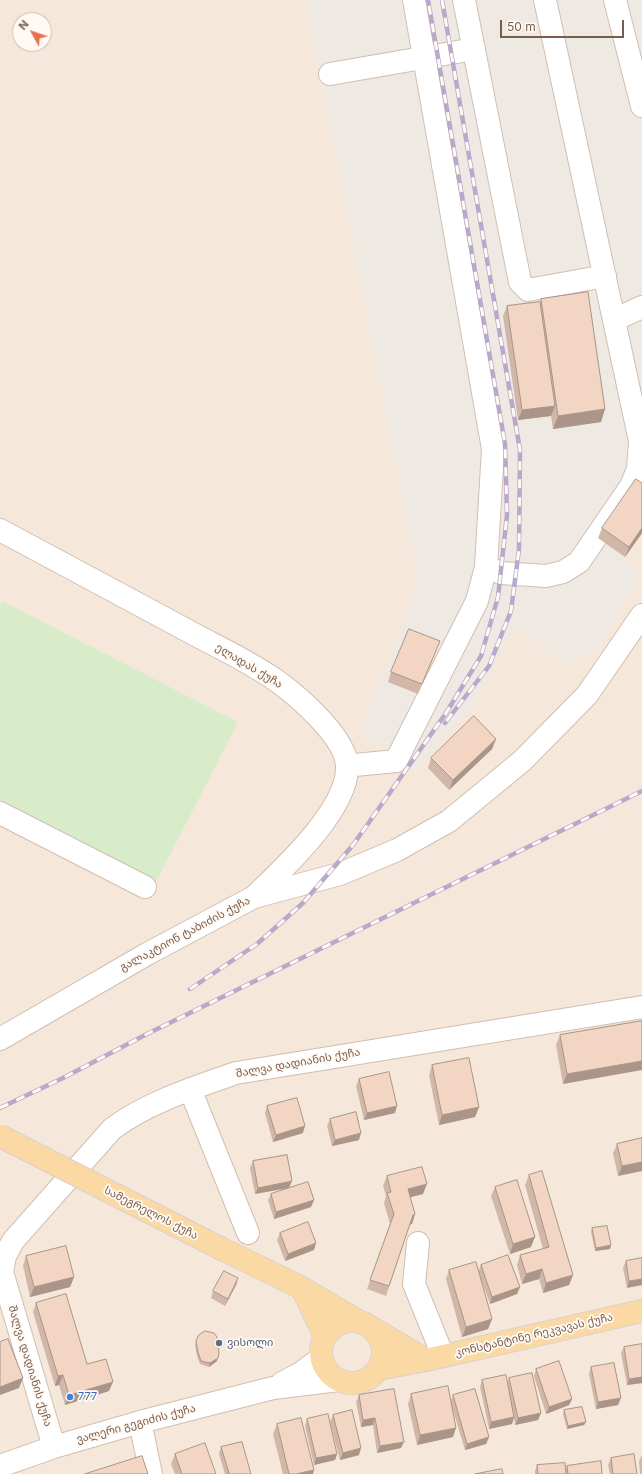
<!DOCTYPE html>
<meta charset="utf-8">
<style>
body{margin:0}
#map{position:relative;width:642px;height:1474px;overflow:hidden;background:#fdf6ec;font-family:Inter,sans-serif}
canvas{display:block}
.north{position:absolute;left:12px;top:12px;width:40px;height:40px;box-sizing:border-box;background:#fffaf3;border:1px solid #cabbb1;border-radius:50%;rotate:310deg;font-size:11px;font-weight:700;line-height:16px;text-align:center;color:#7a5c4d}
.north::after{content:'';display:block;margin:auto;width:14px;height:18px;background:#e76f51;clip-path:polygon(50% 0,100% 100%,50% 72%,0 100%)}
.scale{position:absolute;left:500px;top:20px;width:124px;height:18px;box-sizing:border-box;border:2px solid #7a5c4d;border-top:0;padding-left:5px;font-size:12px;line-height:14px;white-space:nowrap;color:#7a5c4d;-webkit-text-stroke:3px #fffaf3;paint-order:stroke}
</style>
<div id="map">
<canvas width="642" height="1474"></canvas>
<div class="north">N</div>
<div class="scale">50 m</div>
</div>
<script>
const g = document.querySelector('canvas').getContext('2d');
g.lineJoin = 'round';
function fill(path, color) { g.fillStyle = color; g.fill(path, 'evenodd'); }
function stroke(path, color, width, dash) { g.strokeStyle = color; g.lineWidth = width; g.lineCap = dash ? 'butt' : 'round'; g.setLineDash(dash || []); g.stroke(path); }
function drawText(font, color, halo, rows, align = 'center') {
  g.font = font + ' Inter,"Noto Sans Georgian",sans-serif'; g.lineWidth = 3.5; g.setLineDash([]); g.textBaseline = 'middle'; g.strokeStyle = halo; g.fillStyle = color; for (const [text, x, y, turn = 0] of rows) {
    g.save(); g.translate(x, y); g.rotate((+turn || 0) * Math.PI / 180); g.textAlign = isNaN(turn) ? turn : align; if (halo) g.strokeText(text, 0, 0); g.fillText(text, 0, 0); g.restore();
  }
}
const residential = new Path2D(`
 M 0,0 L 642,0 L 642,1474 L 0,1474 ZM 20,20 L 44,20 L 44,44 L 20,44 Z`);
const industrial = new Path2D(`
 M 305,0 L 642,0 L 642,533 L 625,557 L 640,577 L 594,652 L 563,663 L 516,625 L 473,706 L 417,770 L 361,732 L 419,579 Z`);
const green = new Path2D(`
 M 2,601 L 238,722 L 157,880 L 0,800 L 0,605 Z`);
const minor = new Path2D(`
 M 464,0 L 520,282 L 528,290 L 605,276
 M 615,0 L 642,106
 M 330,74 L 474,49
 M 614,320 L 642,307
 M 0,530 C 60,562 119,594 179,626 C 211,644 246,659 277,681 C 299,697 348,739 347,768 C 347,810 284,868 255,896
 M 486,567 L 501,573 L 546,576 L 563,572 L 579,562 L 631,486 L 638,469 L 640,441 L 545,0
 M 347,768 L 355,765 L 396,761 L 477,601 L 486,567 L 493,449 L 414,0
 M 0,813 L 145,887
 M 0,1039 L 147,954 L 254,897 L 340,874 L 397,850 L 449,821 L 522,761 L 587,695 L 642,615
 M 190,1089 L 248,1233
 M 418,1243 L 414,1284 L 443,1356
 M 282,1383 L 301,1373 L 321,1358
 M 140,1422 L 151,1474
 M 54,1447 L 2,1272 L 5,1256 L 13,1241 L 112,1129 C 148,1102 194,1088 236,1073 L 642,1007
 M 0,1466 L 54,1447 L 140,1422 L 273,1388 L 339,1380`);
const major = new Path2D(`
 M 220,1248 L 302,1288 L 358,1321
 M 302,1288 L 325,1337
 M321 1352a31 31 0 1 1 62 0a31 31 0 1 1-62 0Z
 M 372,1328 L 426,1360
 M 378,1369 L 426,1360 L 642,1311`);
const rail = new Path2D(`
 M 442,0 L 520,450 L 519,549 L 511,611 L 489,666 L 445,723
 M 190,989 L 257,944 L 303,903 L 353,845 L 446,713 L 481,656 L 498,597 L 507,515 L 505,444 L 428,0
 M 0,1108 L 63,1078 L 147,1034 L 642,791`);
const majorBridge = new Path2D(`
 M 0,1136 L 220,1248`);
const wall = new Path2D(`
 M 541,299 L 605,409 L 601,422 L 553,429 L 551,416 L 518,420 L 503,316 L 507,306 L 540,302 Z
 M 642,483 L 642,533 L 625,557 L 598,538 L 602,528 Z
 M 436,651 L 418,694 L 388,682 L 391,672 Z
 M 496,739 L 492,749 L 449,790 L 428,768 L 431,758 Z
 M 642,1021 L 563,1084 L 556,1045 L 560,1035 Z
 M 432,1065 L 479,1107 L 475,1117 L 439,1125 L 429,1075 Z
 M 359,1079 L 395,1113 L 364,1120 L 356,1086 Z
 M 267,1106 L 303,1133 L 273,1142 L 265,1113 Z
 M 330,1119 L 359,1140 L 332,1146 L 327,1126 Z
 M 642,1138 L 618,1176 L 613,1153 L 617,1144 Z
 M 287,1155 L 255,1194 L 250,1168 L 253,1161 Z
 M 529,1175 L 569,1285 L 543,1293 L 539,1279 L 522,1284 L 517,1265 L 520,1255 L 543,1249 L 525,1185 Z
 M 387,1176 L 423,1194 L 410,1197 L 415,1214 L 412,1224 L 410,1224 L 386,1296 L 367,1289 L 390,1224 L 384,1203 L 386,1196 L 383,1186 Z
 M 495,1187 L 531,1247 L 510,1254 L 491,1196 Z
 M 271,1194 L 314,1200 L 311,1207 L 274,1219 L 268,1200 Z
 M 592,1228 L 611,1245 L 610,1249 L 595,1251 L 591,1232 Z
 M 280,1233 L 314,1250 L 285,1261 L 277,1240 Z
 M 26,1256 L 74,1277 L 70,1287 L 30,1297 L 23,1266 Z
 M 642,1258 L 627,1288 L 623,1268 L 626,1261 Z
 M 481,1265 L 520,1287 L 517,1294 L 490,1304 L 479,1274 L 492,1319 L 488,1329 L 462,1337 L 446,1279 L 449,1270 L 478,1272 Z
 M 238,1278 L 236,1285 L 225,1306 L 211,1298 L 213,1291 Z
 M 36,1303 L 87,1364 L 109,1391 L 65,1405 L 59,1385 L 55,1386 L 33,1312 Z
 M 198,1336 L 217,1361 L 209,1367 L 200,1364 L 197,1356 L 195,1345 Z
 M 642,1344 L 642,1383 L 627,1385 L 621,1353 L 624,1347 Z
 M 591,1367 L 618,1405 L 596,1409 L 589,1374 Z
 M 536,1369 L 572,1399 L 569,1405 L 546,1414 L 534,1376 Z
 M 509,1378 L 541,1413 L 538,1420 L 515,1425 L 514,1418 L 512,1424 L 489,1429 L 480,1387 L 482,1380 L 507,1383 Z
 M 411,1394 L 451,1401 L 453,1395 L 489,1437 L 486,1444 L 465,1450 L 452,1407 L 453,1437 L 417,1445 L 408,1404 Z
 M 359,1395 L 401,1448 L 377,1453 L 373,1425 L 361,1427 L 356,1402 Z
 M 564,1410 L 586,1422 L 584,1425 L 567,1429 L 563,1414 Z
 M 333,1415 L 359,1455 L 340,1460 L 330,1422 Z
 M 307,1419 L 337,1454 L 335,1460 L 314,1465 L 305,1426 Z
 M 277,1424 L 313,1474 L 283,1474 L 273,1434 Z
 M 221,1447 L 251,1474 L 225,1474 L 219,1454 Z
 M 175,1454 L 216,1474 L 175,1474 L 171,1464 Z
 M 642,1455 L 642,1474 L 640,1474 L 639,1461 Z
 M 611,1458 L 637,1474 L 610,1474 L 608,1465 Z
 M 537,1465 L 565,1471 L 567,1466 L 602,1474 L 535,1474 L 535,1471 Z`);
const shadedWall = new Path2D(`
 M 555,406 L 551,416 L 518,420 L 522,410 Z
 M 605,409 L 601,422 L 553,429 L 558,416 Z
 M 642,528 L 642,533 L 625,557 L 629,547 Z
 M 496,739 L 492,749 L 449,790 L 453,780 Z
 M 642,1061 L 642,1070 L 563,1084 L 567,1074 Z
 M 397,1106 L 395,1113 L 364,1120 L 367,1113 Z
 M 479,1107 L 475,1117 L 439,1125 L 442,1115 Z
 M 305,1126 L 303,1133 L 273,1142 L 276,1135 Z
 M 361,1133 L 359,1140 L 332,1146 L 335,1140 Z
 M 642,1162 L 642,1171 L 618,1176 L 622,1166 Z
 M 292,1181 L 289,1188 L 255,1194 L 258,1188 Z
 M 427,1184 L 423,1194 L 404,1199 L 408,1189 Z
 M 314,1200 L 311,1207 L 274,1219 L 276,1212 Z
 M 415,1214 L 412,1224 L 410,1225 L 413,1215 Z
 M 535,1237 L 531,1247 L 510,1254 L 513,1244 Z
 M 316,1243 L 314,1250 L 285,1261 L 288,1254 Z
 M 611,1245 L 610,1249 L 595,1251 L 596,1248 Z
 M 542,1269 L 539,1279 L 522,1284 L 526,1274 Z
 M 573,1275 L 569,1285 L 543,1293 L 546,1283 Z
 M 74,1277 L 70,1287 L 30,1297 L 34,1287 Z
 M 238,1278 L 236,1285 L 225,1306 L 228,1299 Z
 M 642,1279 L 642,1285 L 627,1288 L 629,1281 Z
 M 520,1287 L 517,1294 L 490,1304 L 492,1297 Z
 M 492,1319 L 488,1329 L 462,1337 L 466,1327 Z
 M 218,1358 L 217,1361 L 209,1367 L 210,1363 Z
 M 63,1375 L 59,1385 L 55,1386 L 58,1376 Z
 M 642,1377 L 642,1383 L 627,1385 L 629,1379 Z
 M 23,1378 L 19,1388 L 0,1395 L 0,1387 Z
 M 113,1382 L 109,1391 L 65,1405 L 69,1395 Z
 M 621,1398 L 618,1405 L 596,1409 L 598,1402 Z
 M 572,1399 L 569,1405 L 546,1414 L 549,1407 Z
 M 541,1413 L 538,1420 L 515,1425 L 518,1418 Z
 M 514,1417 L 512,1424 L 489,1429 L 491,1422 Z
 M 375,1418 L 373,1425 L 361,1427 L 363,1420 Z
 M 586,1422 L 584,1425 L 567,1429 L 568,1426 Z
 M 456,1428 L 453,1437 L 417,1445 L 420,1435 Z
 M 489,1437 L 486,1444 L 465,1450 L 467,1444 Z
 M 404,1442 L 401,1448 L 377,1453 L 380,1446 Z
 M 361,1448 L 359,1455 L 340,1460 L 343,1453 Z
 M 337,1454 L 335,1460 L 314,1465 L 316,1458 Z
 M 314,1470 L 313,1474 L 296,1474 Z`);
const building = new Path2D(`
 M 588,292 L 605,409 L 558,416 L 541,299 Z
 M 540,302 L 555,406 L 522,410 L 507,306 Z
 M 636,479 L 642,483 L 642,528 L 629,547 L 602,528 Z
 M 409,629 L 440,641 L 422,684 L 391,672 Z
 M 474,716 L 496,739 L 453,780 L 431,758 Z
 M 642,1021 L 642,1061 L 567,1074 L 560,1035 Z
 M 469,1058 L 479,1107 L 442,1115 L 432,1065 Z
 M 389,1072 L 397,1106 L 367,1113 L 359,1079 Z
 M 297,1098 L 305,1126 L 276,1135 L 267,1106 Z
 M 356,1112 L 361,1133 L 335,1140 L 330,1119 Z
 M 642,1138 L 642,1162 L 622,1166 L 617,1144 Z
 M 287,1155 L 292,1181 L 258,1188 L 253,1161 Z
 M 422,1167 L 427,1184 L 408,1189 L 415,1214 L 413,1215 L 389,1286 L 370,1280 L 394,1214 L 387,1193 L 391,1192 L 387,1176 Z
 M 542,1171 L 573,1275 L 546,1283 L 542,1269 L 526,1274 L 520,1255 L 549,1247 L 529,1175 Z
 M 517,1180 L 535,1237 L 513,1244 L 495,1187 Z
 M 308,1182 L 314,1200 L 276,1212 L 271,1194 Z
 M 308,1222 L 316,1243 L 288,1254 L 280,1233 Z
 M 607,1226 L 611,1245 L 596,1248 L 592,1228 Z
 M 66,1246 L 74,1277 L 34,1287 L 26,1256 Z
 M 508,1255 L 520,1287 L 492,1297 L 481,1265 Z
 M 642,1258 L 642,1279 L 629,1281 L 626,1261 Z
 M 476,1262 L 492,1319 L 466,1327 L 449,1270 Z
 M 224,1271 L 238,1278 L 228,1299 L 213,1291 Z
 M 66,1294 L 87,1364 L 106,1359 L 113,1382 L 69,1395 L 63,1375 L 58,1376 L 36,1303 Z
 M 205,1331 L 214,1333 L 217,1337 L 219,1353 L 218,1358 L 210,1363 L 201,1361 L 198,1352 L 196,1341 L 198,1336 Z
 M 8,1339 L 23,1378 L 0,1387 L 0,1342 Z
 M 642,1344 L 642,1377 L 629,1379 L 624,1347 Z
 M 559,1361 L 572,1399 L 549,1407 L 536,1369 Z
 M 614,1363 L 621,1398 L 598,1402 L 591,1367 Z
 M 532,1373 L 541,1413 L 518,1418 L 509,1378 Z
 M 506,1375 L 514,1417 L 491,1422 L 482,1380 Z
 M 448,1386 L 456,1428 L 420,1435 L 411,1394 Z
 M 394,1389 L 404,1442 L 380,1446 L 375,1418 L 363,1420 L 359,1395 Z
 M 475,1389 L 489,1437 L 467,1444 L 453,1395 Z
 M 582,1407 L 586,1422 L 568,1426 L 564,1410 Z
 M 352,1410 L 361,1448 L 343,1453 L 333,1415 Z
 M 328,1414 L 337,1454 L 316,1458 L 307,1419 Z
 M 301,1418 L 314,1470 L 296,1474 L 289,1474 L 277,1424 Z
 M 242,1442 L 251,1474 L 227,1474 L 229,1473 L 221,1447 Z
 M 205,1443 L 216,1474 L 182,1474 L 175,1454 Z
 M 634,1454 L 637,1474 L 613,1474 L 611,1458 Z
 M 142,1456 L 148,1474 L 85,1474 Z
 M 601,1461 L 602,1474 L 568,1474 L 567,1466 Z
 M 565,1463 L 566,1474 L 538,1474 L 537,1465 Z
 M 502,1469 L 503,1474 L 475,1474 Z`);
const markers = [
 [219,1343,4,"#5c6f8a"],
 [70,1397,4,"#3f7fe0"]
];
const streetNames = [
 ["ელადას ქუჩა",249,666,31],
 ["გალაკტიონ ტაბიძის ქუჩა",185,934,-28],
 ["შალვა დადიანის ქუჩა",298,1063,-10],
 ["სამეგრელოს ქუჩა",151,1213,27],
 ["კონსტანტინე რეკვავას ქუჩა",534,1335,-13],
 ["შალვა დადიანის ქუჩა",30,1366,73],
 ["ვალერი გეგიძის ქუჩა",136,1424,-15]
];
const serviceNames = [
 ["ვისოლი",227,1343]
];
const shopNames = [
 ["777",78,1397]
];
fill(residential, '#f5e8da');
fill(industrial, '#efe9e4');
fill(green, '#d8ecc9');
stroke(minor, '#d1beb0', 24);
stroke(major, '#dad1cd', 24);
stroke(minor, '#fff', 22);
stroke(major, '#fbd9a5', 22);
stroke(rail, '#b9a8c9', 4.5);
stroke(rail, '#fffaf3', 3, [9]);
stroke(majorBridge, '#dad1cd', 24, []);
stroke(majorBridge, '#fbd9a5', 22);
fill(wall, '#d1b7a8');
fill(shadedWall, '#aa9588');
fill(building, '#f3d5c3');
stroke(building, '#aa9588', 1);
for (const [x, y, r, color] of markers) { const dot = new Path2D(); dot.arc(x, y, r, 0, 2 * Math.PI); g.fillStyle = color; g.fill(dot); stroke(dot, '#fffaf3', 1.5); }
drawText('11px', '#7a5c4d', '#fffaf3', streetNames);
drawText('11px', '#4e5e75', '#fffaf3', serviceNames, 'left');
drawText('11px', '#366cbe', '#fffaf3', shopNames, 'left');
</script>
